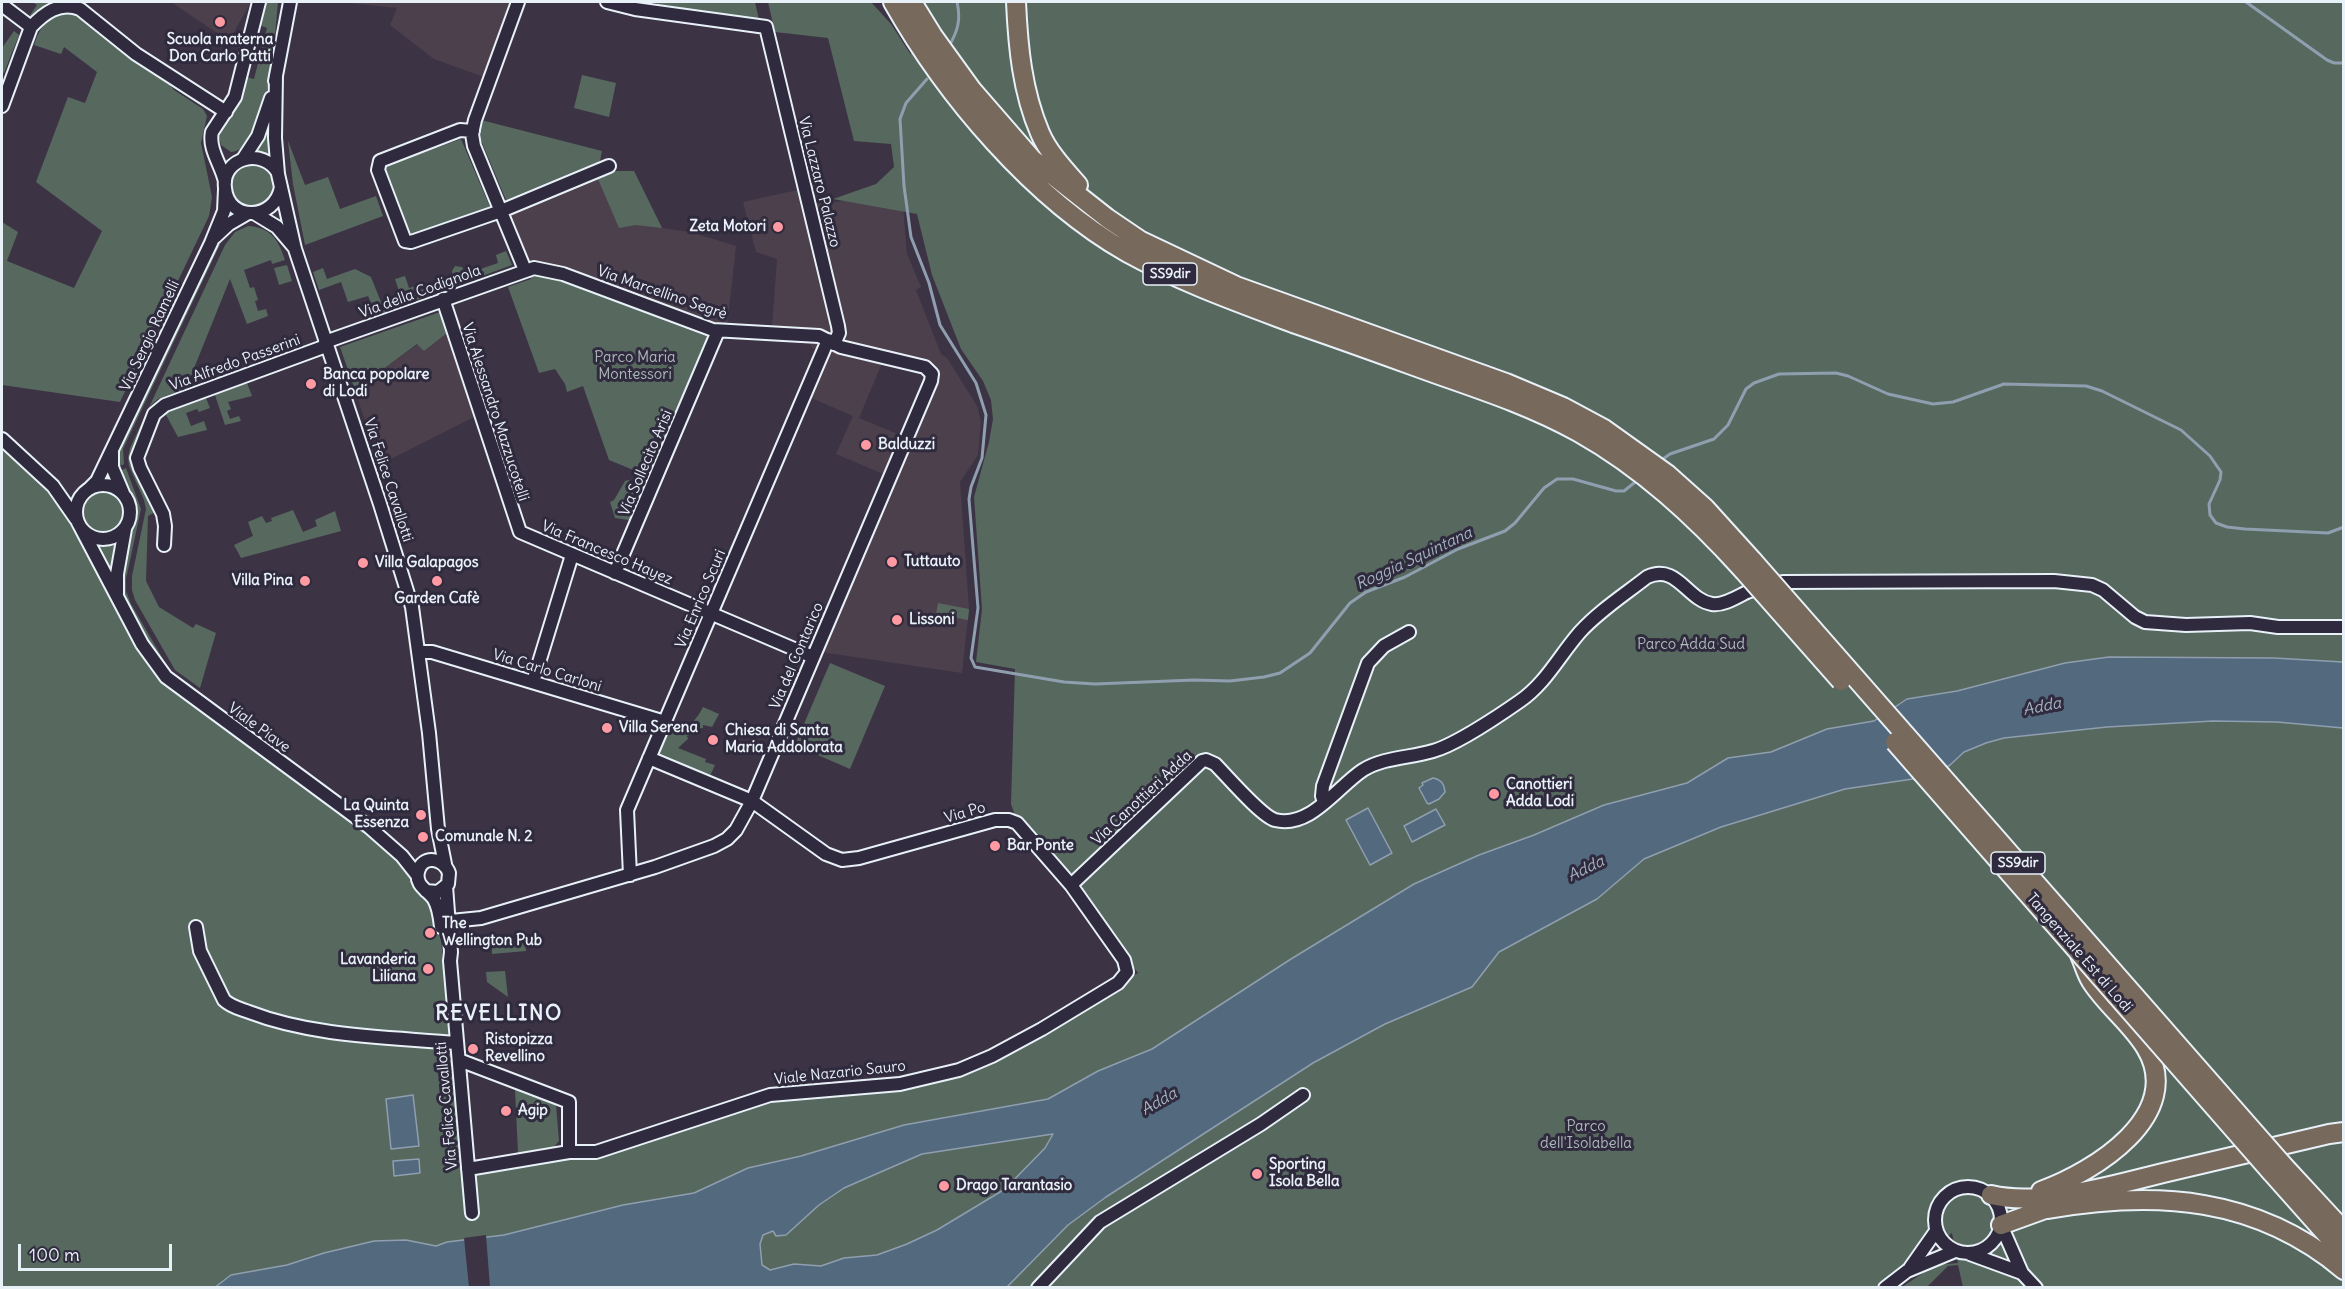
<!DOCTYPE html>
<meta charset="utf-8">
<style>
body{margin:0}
#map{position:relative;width:2345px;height:1289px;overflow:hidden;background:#3c3444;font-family:Delius,sans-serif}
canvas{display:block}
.frame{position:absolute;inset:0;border:3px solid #e8f1f8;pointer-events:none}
.scale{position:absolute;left:18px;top:1244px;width:154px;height:27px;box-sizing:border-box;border:3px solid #e8f1f8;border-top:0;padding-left:8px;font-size:18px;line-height:21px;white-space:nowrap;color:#e8f1f8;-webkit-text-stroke:4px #2f2a3d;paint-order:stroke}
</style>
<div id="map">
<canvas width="2345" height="1289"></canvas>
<div class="frame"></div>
<div class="scale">100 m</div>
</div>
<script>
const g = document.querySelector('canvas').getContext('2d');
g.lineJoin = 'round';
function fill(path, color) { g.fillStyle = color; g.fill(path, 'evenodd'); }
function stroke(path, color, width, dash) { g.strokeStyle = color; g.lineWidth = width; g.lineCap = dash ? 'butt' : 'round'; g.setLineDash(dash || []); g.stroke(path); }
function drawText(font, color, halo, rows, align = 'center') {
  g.font = font + ' Delius,sans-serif'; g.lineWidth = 6; g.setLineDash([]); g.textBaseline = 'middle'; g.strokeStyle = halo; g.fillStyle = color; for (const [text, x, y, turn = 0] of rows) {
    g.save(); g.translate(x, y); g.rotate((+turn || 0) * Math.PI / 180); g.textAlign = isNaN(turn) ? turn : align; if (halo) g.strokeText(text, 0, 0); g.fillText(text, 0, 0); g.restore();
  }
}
const built = new Path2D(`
 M 176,2 L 251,2 L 229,41 L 174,4 Z
 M 338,2 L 512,2 L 484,77 L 434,59 L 390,25 L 397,8 Z
 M 613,171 L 634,171 L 662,228 L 690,232 L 736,246 L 726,336 L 708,337 L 555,278 L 535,276 L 511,215 Z
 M 811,187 L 816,204 L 902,195 L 907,254 L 921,287 L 916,290 L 941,354 L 947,358 L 977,406 L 981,421 L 978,455 L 960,482 L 969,609 L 962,673 L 821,652 L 895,479 L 836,454 L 853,416 L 809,397 L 828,354 L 812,348 L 810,343 L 771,341 L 777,259 L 756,252 L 743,202 ZM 882,363 L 923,373 L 925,377 L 900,435 L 859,418 Z
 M 447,333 L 474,417 L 379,465 L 355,390 L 418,344 L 424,351 Z`);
const green = new Path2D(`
 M 32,2 L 59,2 L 41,10 L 30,20 L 28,18 L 37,5 Z
 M 266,2 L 278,2 C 275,30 270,150 231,152 L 221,145 L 219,137 L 238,103 L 246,77 L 254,79 L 267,28 L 259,25 Z
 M 657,2 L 755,2 L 759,20 L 657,4 Z
 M 768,2 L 871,2 L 891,24 L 911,55 L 904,2 L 2343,2 L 2343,1287 L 1963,1287 L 1958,1265 L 1948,1266 L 1927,1287 L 1902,1287 L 1935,1265 L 1958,1263 L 1952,1233 L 1876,1288 L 2,1287 L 2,444 L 50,488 L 72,520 L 141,648 L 295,779 L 399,859 L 429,897 L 439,917 L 462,1174 L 563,1157 L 770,1097 L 902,1086 L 1043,1031 L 1138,973 L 1072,884 L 1016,818 L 1011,804 L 1015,669 L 976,662 L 982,609 L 974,497 L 989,442 L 993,419 L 991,400 L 983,381 L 961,349 L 932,275 L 917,214 L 833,199 L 876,184 L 894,167 L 891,144 L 854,141 L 828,38 L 775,32 Z
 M 72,11 L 165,78 L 174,90 L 203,109 L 207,116 L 201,143 L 212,197 L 209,216 L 120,402 L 2,385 L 2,222 L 18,232 L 7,261 L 74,288 L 102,231 L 36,182 L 68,97 L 85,103 L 97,72 L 64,47 L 61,54 L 34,45 C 41,24 50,14 72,11 Z
 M 14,31 L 19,35 L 4,73 L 2,72 L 2,48 Z
 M 582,75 L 616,83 L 609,117 L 574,108 Z
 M 270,109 L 273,160 L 252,152 Z
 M 481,120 L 602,151 L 600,161 L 506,200 L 480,138 Z
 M 461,139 L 490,207 L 409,235 L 384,167 Z
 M 288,141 L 305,185 L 328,177 L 340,209 L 376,196 L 383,216 L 305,245 L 293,184 Z
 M230 185a23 23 0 1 1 46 0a23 23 0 1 1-46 0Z
 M 613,171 L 634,171 L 662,228 L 636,225 L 619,228 L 598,179 Z
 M 248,226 C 271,227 279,241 285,260 L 272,264 L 271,260 L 244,270 L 250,288 L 254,287 L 258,300 L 255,301 L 258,311 L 266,309 L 268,316 L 247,324 L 230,279 L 186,388 L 158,399 L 151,405 L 130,456 L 131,465 L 155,512 L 148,516 L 146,581 L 159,607 L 193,628 L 196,624 L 216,633 L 200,688 L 175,670 L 135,600 L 132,590 L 132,576 L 146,509 L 144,500 L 129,466 L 128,458 L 130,448 L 225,245 L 235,232 Z
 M 225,234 L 123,449 L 124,464 L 120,466 L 120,446 L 219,239 Z
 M 506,251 L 512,265 L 376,315 L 368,296 L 348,302 L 341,282 L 319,290 L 313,272 L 323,268 L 327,279 L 355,269 L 371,277 L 383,307 L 402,300 L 395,279 L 405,276 L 409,288 L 419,285 L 421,290 L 453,279 L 452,271 L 455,266 L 462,267 L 466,274 L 498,263 L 496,255 Z
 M 287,265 L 292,281 L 279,285 L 274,268 Z
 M 539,275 L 555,278 L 708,337 L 648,476 L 609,460 L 583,386 L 567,392 L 565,384 L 555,369 L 539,373 L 508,287 L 531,279 L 530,277 Z
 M 440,312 L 447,333 L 424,351 L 417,344 L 355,390 L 340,347 Z
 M 247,383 L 252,396 L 228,402 L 231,409 L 227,411 L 230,419 L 239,416 L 241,421 L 225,425 L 215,395 Z
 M 206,398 L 210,408 L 199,412 L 197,409 L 186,413 L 191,426 L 204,421 L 207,430 L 178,437 L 165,413 Z
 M 126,468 L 141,509 L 126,579 L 126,591 L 131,604 L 170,671 L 168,672 L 154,655 L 125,600 L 123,574 L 137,510 L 120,471 Z
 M 628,480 L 643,487 L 629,520 L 615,518 L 610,502 L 614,500 L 625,481 Z
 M81 512a22 22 0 1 1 44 0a22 22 0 1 1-44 0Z
 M 293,510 L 303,532 L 317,526 L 315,520 L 335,511 L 341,531 L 241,558 L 234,545 L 253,536 L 248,522 L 262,516 L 266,523 L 272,521 L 271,518 Z
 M 121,537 L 115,583 L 90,540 L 106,543 Z
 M 938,603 L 969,609 L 968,620 L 936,614 Z
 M 830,663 L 885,686 L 850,769 L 795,745 Z
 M 703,707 L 719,714 L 712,727 L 703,725 L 703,728 L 694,729 L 695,733 L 687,736 L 688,739 L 678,748 L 706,759 L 705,762 L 715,765 L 710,776 L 657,754 L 668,730 C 684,734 696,721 703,707 Z
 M 525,940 L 526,951 L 492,954 L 492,943 Z
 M 505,971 L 508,997 L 487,982 L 486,972 Z
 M 515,1089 L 550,1100 L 556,1105 L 559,1141 L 554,1147 L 518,1153 Z`);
const water = new Path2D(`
 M 2109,657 L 2274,658 L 2343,662 L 2343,728 L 2277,722 L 2213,721 L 2107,727 L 2004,738 L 1986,743 L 1964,752 L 1950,765 L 1933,776 L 1845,789 L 1721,827 L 1644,859 L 1597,899 L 1499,952 L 1472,987 L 1385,1024 L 1313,1063 L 1106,1197 L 1068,1225 L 1007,1287 L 214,1288 L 231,1275 L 287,1265 L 324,1253 L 374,1241 L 406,1240 L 436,1246 L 447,1242 L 504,1235 L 623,1205 L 694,1193 L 748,1168 L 801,1156 L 904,1125 L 1048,1099 L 1098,1071 L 1152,1049 L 1291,959 L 1414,884 L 1479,855 L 1534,835 L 1604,805 L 1687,783 L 1728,758 L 1771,752 L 1827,729 L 1874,721 L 1907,699 L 1957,691 L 2065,663 ZM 1053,1134 L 1045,1148 L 1005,1189 L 937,1230 L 907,1244 L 877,1255 L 844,1258 L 821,1266 L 794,1264 L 770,1270 L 762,1265 L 760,1244 L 763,1235 L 773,1231 L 776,1236 L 786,1235 L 819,1205 L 844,1188 L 922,1154 Z
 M 1433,778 C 1442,780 1444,784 1445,792 L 1439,799 L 1429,804 L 1427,803 L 1419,788 L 1423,785 L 1422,783 Z
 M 1368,808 L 1392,853 L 1370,865 L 1346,820 Z
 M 1436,809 L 1445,825 L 1412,842 L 1404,826 Z
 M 413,1095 L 419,1146 L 391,1149 L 386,1099 Z
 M 419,1159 L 420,1173 L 394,1176 L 393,1161 Z`);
const pier = new Path2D(`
 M 486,1235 L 490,1287 L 469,1287 L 464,1238 Z`);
const stream = new Path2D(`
 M 2246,2 L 2327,60 L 2334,63 L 2344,63
 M 949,46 C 958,31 961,19 957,2
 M 927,79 L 906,103 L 900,119 L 904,186 L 911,237 L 929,283 L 940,325 L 976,383 L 986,415 L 982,458 L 971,487 L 969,499 L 978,608 L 971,658 L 975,667 L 1064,682 L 1095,684 L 1194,680 L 1230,681 L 1264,677 L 1280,673 L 1310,653 L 1350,603 L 1366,592 L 1405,577 L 1458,549 L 1505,531 L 1515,523 L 1544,488 L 1557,479 L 1573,479 L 1616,491 L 1624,491 L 1639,479
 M 1660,461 L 1670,454 L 1714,439 L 1728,425 L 1746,389 L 1754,383 L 1779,374 L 1836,373 L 1848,376 L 1888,394 L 1933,404 L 1953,402 L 2004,384 L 2086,386 L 2102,391 L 2181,430 L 2210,456 L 2221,472 L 2220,480 L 2209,504 L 2210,515 L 2216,523 L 2227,527 L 2245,529 L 2328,533 L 2344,527`);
const minor = new Path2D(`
 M 518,2 L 475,120 L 472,134 L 474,146 L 525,270
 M 607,2 L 635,9 L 766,27 L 838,326 L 839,333 L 834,344
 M 2,5 L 31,27 C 44,13 60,1 80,9 L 136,54 L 226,112
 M 276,75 L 275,138 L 278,174 L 295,249 L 380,504 L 412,607 L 429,733 L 438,829 L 445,864
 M 275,81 L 290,2
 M 2,106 L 31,27
 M 473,131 L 460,130 L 380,161 L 378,170 L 405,241 L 411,242 L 501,211 L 609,166
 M 243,159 L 258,136 L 271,98
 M 278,173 C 264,147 221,157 225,188 C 228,222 275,221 281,187
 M 225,182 C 222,166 208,149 212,132 L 235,97 L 259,2
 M 254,213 L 277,227 L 294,247
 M 215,237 L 229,224 L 248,213
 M 443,299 L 520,532 L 813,657
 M 325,342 L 534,268 L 563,274 L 713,330 L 819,336 L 841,347 L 925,367 L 932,374 L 931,381 L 752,801 L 736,830 L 727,839 L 714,846 L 655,867 L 481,918 L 441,922
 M 2,439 L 53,486 L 76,519
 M 112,452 L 112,467 L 123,493
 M76 512a27 27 0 1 1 54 0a27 27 0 1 1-54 0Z
 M 89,489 L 97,481 L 211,243 L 224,211 L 225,189
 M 81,528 L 142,644 L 166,677 L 369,827 L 402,856 L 417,875
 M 164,545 L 165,526 L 163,514 L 140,468 L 137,458 L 154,414 L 165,405 L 326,346
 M 615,573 L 718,331
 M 117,594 L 117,574 L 125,529
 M 419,652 L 432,652 L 665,722
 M 533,682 L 572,555
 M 1324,802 L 1322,796 L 1323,786 L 1368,663 L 1384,646 L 1409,632
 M 630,875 L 627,810 L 828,340
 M 1071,885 L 1202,761 L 1206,760 L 1215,764 C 1227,776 1261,816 1275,820 C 1310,829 1337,787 1363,770 C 1384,757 1410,758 1433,751 C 1455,745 1500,715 1520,701 C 1546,683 1559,656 1580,632 C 1599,611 1624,595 1647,577 C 1677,563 1687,600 1712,604 C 1723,606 1737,597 1747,592 C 1759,588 1771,585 1783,582 L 2054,581 L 2092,585 L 2103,590 L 2135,617 L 2145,622 L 2186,625 L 2250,623 L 2278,627 L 2344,627
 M 446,886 L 451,952 L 450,961 L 472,1213
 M 426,891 L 438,892 L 448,884 L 449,873 C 444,858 422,854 418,872 C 415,886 428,890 434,899 C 439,908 440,917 441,927
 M 196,927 L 200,951 L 224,1000 C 231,1007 241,1009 249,1012 C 314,1037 388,1037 457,1043
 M 459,1060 L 569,1102 L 569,1152
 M 468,1169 L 569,1152 L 596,1152 L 770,1095 L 900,1084 L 959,1070 L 992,1056 L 1042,1029 L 1118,983 L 1127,972 L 1124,960 L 1071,885 L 1017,823 L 1009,820 L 995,820 L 859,858 L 842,860 L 826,854 L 752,801 L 649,758
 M1935 1220a33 33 0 1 1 66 0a33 33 0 1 1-66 0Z
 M 2001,1225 L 2022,1273 L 2036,1288
 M 1970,1254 L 2022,1273
 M 1910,1268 L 1936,1231
 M 1038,1288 L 1100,1222 L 1261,1124 L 1303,1095
 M 1885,1288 L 1907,1271 L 1955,1251`);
const highway = new Path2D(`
 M 893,2 C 946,96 1033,199 1128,253 C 1181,282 1237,302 1293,323 C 1343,340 1392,358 1442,376 C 1488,392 1535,408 1578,432 C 1642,468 1694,516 1743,570
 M 912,2 L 933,36 L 972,90 L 1032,159 L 1107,218 L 1141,241 L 1236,286 L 1506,383 L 1563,407 L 1604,429 L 1667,474 L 1705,508 L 1753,561
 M 1016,2 C 1018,46 1022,91 1040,133 C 1048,152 1064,169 1078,185
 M 2282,1164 L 2344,1231
 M 2272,1173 L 2344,1254
 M 2041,1191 C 2094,1172 2186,1115 2146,1048 C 2131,1023 2106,1005 2091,981 C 2086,973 2084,964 2080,955
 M 1991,1195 C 2042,1207 2113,1185 2163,1173 C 2219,1160 2274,1147 2329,1134 L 2344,1132
 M 2048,1209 C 2157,1190 2257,1197 2344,1270
 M 2001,1225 L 2059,1204`);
const highwayBridge = new Path2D(`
 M 1753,561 L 2282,1164
 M 1743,570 L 1841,681
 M 1895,742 L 2272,1173`);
const markers = [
 [220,22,6,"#ff9aa2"],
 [778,227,6,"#ff9aa2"],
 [311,384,6,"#ff9aa2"],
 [866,445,6,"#ff9aa2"],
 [892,562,6,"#ff9aa2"],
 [363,563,6,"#ff9aa2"],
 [305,581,6,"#ff9aa2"],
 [437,581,6,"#ff9aa2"],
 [897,620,6,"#ff9aa2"],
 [607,728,6,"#ff9aa2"],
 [713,740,6,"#ff9aa2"],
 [1494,794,6,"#ff9aa2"],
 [421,815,6,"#ff9aa2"],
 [423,837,6,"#ff9aa2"],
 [995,846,6,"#ff9aa2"],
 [430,933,6,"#ff9aa2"],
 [428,969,6,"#ff9aa2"],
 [473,1049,6,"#ff9aa2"],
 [506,1111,6,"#ff9aa2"],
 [1257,1174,6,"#ff9aa2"],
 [944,1186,6,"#ff9aa2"]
];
const shields = [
 [1170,274,54],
 [2018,863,54]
];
const shieldNames = [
 ["SS9dir",1170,274],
 ["SS9dir",2018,863]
];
const poiNames = [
 ["Scuola materna",220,40,"center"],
 ["Don Carlo Patti",220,57,"center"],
 ["Zeta Motori",766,227,"right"],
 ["Banca popolare",323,375],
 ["di Lodi",323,392],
 ["Balduzzi",878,445],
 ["Tuttauto",904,562],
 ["Villa Galapagos",375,563],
 ["Villa Pina",293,581,"right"],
 ["Garden Cafè",437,599,"center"],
 ["Lissoni",909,620],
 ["Villa Serena",619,728],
 ["Chiesa di Santa",725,731],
 ["Maria Addolorata",725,748],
 ["Canottieri",1506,785],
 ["Adda Lodi",1506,802],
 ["La Quinta",409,806,"right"],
 ["Essenza",409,823,"right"],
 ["Comunale N. 2",435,837],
 ["Bar Ponte",1007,846],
 ["The",442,924],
 ["Wellington Pub",442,941],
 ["Lavanderia",416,960,"right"],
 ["Liliana",416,977,"right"],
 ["Ristopizza",485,1040],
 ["Revellino",485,1057],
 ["Agip",518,1111],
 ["Sporting",1269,1165],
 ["Isola Bella",1269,1182],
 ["Drago Tarantasio",956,1186]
];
const streetNames = [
 ["Via Lazzaro Palazzo",819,182,76],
 ["Via della Codignola",420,292,-20],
 ["Via Marcellino Segrè",662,293,19],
 ["Via Sergio Ramelli",150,336,-65],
 ["Via Alfredo Passerini",235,363,-20],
 ["Via Alessandro Mazzucotelli",495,412,72],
 ["Via Sollecito Arisi",646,463,-67],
 ["Via Felice Cavallotti",388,480,72],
 ["Via Francesco Hayez",607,553,23],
 ["Via Enrico Scuri",701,599,-67],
 ["Via del Contarico",797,656,-67],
 ["Via Carlo Carloni",547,671,17],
 ["Viale Piave",259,728,36],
 ["Via Canottieri Adda",1142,798,-43],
 ["Via Po",965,813,-16],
 ["Tangenziale Est di Lodi",2079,953,49],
 ["Viale Nazario Sauro",840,1073,-6],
 ["Via Felice Cavallotti",447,1106,-95]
];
const parkNames = [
 ["Parco Maria",635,358],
 ["Montessori",635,375],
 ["Parco Adda Sud",1691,645],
 ["Parco",1586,1127],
 ["dell'Isolabella",1586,1144]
];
const waterNames = [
 ["Roggia Squintana",1414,559,-25],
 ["Adda",2042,707,-11],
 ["Adda",1586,869,-26],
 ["Adda",1159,1102,-30]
];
const districtNames = [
 ["REVELLINO",499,1014]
];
fill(built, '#4c404c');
fill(green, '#57685f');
fill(water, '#53697e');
stroke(water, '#8f9faf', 1.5);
fill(pier, '#3c3444');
stroke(stream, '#8f9faf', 3);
stroke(minor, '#e8f1f8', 16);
stroke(highway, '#e8f1f8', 22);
stroke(minor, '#2f2a3d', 12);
stroke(highway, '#77695c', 18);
stroke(highwayBridge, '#e8f1f8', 22, []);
stroke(highwayBridge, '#77695c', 18);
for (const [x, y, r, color] of markers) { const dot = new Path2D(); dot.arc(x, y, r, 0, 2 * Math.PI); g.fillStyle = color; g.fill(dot); stroke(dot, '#2f2a3d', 2); }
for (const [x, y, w] of shields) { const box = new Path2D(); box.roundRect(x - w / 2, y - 11, w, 22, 4.5); g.fillStyle = '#2f2a3d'; g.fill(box); stroke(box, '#e8f1f8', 1.5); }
drawText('bold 14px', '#e8f1f8', null, shieldNames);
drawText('bold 15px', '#e8f1f8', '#2f2a3d', poiNames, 'left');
drawText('15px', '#e8f1f8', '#2f2a3d', streetNames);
drawText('15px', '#aebabb', '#2f2a3d', parkNames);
drawText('italic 16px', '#a5b4c1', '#2f2a3d', waterNames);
g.letterSpacing = '1.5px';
drawText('bold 21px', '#e8f1f8', '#2f2a3d', districtNames);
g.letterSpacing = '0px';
</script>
